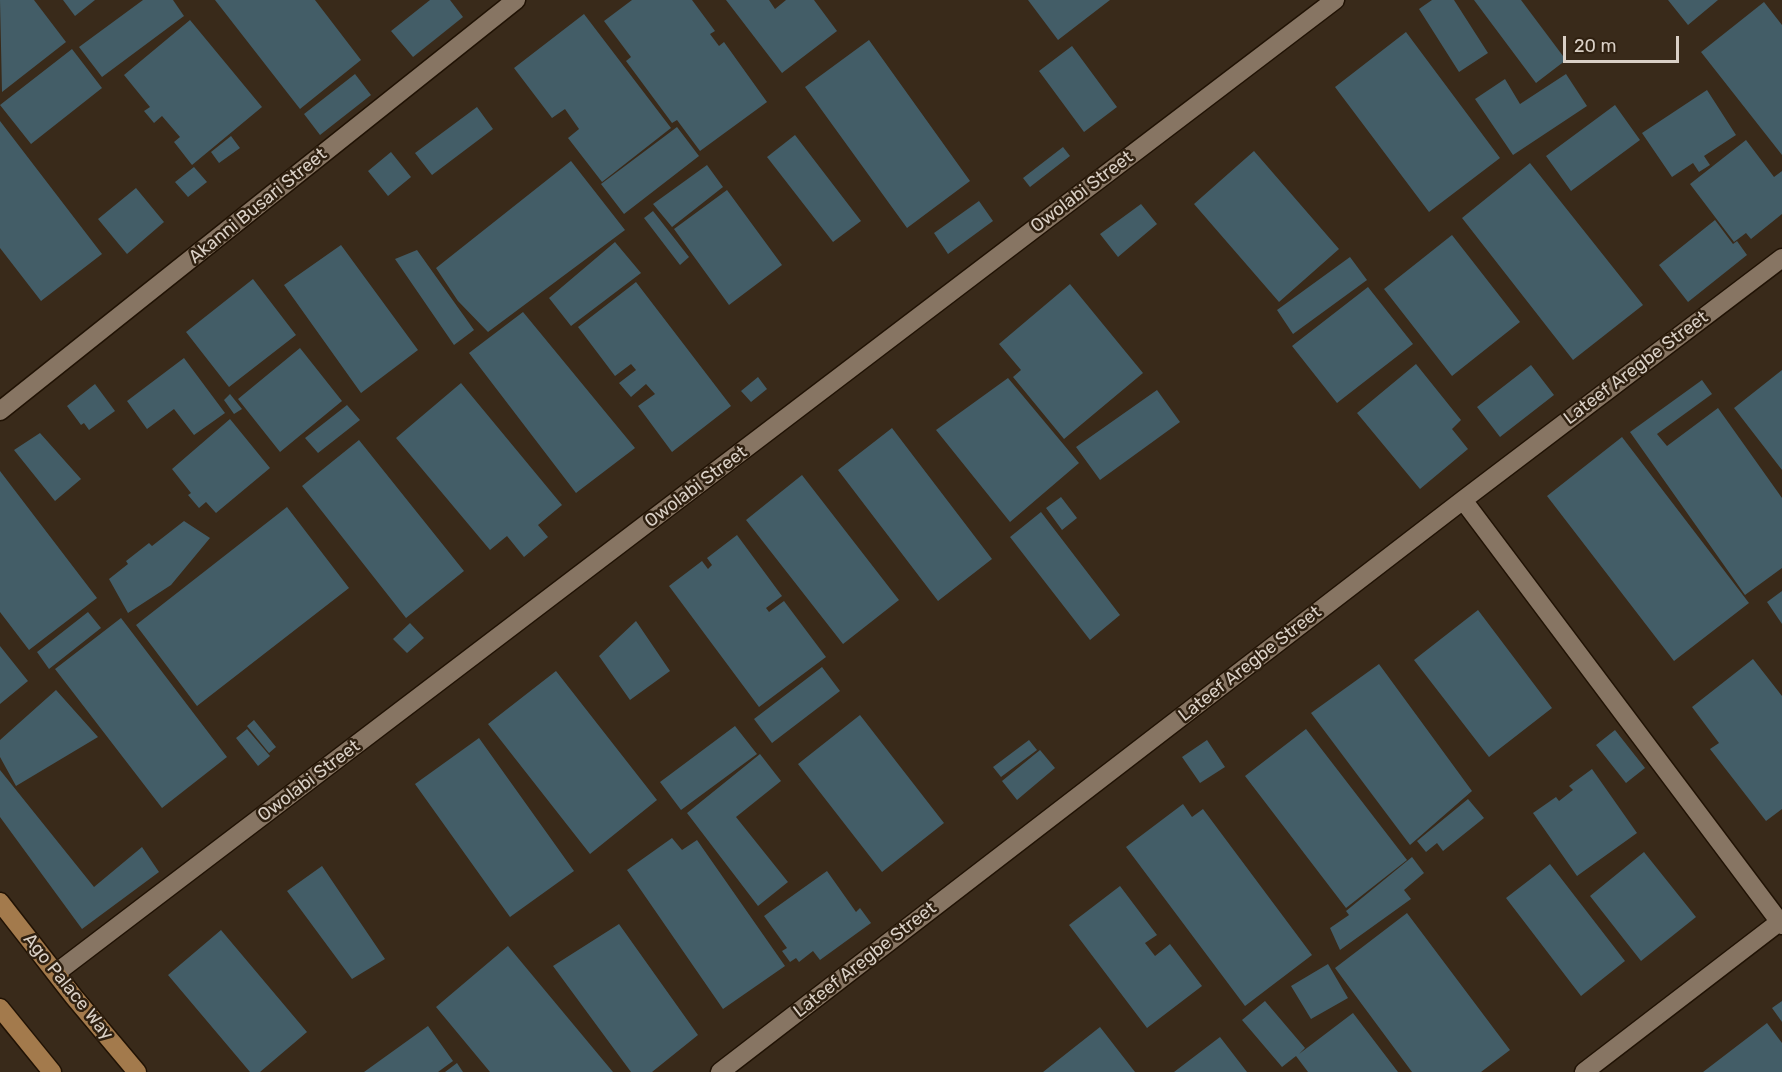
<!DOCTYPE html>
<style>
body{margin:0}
#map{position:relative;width:1782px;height:1072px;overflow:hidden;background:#392a1a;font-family:Rubik,sans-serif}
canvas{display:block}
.scale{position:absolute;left:1563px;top:36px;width:116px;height:27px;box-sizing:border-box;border:3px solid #dad0c6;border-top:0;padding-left:8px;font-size:18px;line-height:21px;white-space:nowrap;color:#dad0c6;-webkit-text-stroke:4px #2f2010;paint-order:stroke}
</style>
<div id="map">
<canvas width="1782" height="1072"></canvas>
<div class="scale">20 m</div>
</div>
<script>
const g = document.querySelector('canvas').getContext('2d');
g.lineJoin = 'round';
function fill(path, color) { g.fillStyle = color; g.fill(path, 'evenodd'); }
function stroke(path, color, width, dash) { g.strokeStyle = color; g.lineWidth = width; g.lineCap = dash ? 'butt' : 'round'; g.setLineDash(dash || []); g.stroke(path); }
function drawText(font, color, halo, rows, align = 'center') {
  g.font = font + ' Rubik,sans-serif'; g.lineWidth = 5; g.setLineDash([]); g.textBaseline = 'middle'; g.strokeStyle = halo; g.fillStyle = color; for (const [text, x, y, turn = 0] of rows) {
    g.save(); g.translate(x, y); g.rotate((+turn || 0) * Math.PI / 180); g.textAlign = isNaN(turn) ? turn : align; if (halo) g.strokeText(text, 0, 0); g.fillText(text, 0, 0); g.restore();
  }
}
const building = new Path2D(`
 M 0,0 L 34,0 L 66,42 L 2,92 Z
 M 63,0 L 95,0 L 75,16 Z
 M 143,0 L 173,0 L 184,16 L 102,77 L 79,47 Z
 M 215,0 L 315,0 L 361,60 L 300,109 Z
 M 430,0 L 450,0 L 463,17 L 413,57 L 391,31 Z
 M 632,0 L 692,0 L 715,31 L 710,34 L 719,46 L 724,42 L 767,102 L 700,151 L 677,120 L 672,123 L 626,61 L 631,57 L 604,21 Z
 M 726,0 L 769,0 L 775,9 L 786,0 L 814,0 L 837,31 L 782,73 Z
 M 1028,0 L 1110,0 L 1058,40 Z
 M 1432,0 L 1454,0 L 1488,53 L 1459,72 L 1419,9 Z
 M 1474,0 L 1521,0 L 1566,60 L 1536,83 Z
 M 1668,0 L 1718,0 L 1688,25 Z
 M 1764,2 L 1782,25 L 1782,155 L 1701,52 Z
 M 584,14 L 671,128 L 602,182 L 568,138 L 579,129 L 565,109 L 552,118 L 514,68 Z
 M 190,20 L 262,107 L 192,165 L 174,142 L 180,137 L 162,116 L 154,123 L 144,111 L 150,107 L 124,75 Z
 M 1406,32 L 1500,158 L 1429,212 L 1335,87 Z
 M 869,40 L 970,181 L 907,228 L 805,87 Z
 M 1072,46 L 1117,107 L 1084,132 L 1039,71 Z
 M 72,49 L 102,88 L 31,144 L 0,105 Z
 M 355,74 L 371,95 L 320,135 L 304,114 Z
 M 1566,74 L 1587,106 L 1513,155 L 1475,99 L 1505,79 L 1520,104 Z
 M 1707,90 L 1736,135 L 1704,156 L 1710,165 L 1699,172 L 1693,163 L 1672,177 L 1642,133 Z
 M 1615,105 L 1640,140 L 1571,191 L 1546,156 Z
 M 477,107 L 493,129 L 432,175 L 415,153 Z
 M 0,121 L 102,254 L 41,301 L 0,248 Z
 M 677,127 L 699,156 L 624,214 L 601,184 Z
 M 795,135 L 861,221 L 833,242 L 767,157 Z
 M 231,136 L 240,148 L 219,163 L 211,152 Z
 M 1746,140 L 1774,177 L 1782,171 L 1782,214 L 1751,239 L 1746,233 L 1734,242 L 1690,184 Z
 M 1063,147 L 1070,156 L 1030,187 L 1023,178 Z
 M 1254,151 L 1339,249 L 1279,302 L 1194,204 Z
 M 391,152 L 411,177 L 388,196 L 368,171 Z
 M 571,161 L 625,230 L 488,332 L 458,301 L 436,268 Z
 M 1530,163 L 1643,305 L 1573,360 L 1462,218 Z
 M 707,165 L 723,187 L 672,227 L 653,204 Z
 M 194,167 L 207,182 L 188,197 L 175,182 Z
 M 136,188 L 164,222 L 127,254 L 98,219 Z
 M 727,190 L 782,265 L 729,305 L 674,229 Z
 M 979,201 L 993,221 L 948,254 L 934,233 Z
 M 1141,204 L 1157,224 L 1118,257 L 1100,234 Z
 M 653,211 L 689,257 L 680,265 L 644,218 Z
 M 1715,220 L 1733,244 L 1737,241 L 1747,255 L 1688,302 L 1659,265 Z
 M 1452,235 L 1520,322 L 1452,376 L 1384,289 Z
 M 615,242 L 641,273 L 571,326 L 549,298 Z
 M 341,245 L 418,350 L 361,393 L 284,285 Z
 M 417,250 L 474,330 L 454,345 L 395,259 Z
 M 1350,257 L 1367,280 L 1293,334 L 1277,310 Z
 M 253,279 L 296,335 L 229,387 L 186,332 Z
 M 636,282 L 731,406 L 672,452 L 638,406 L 655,394 L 646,384 L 631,397 L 619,383 L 636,370 L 631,364 L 615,376 L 578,327 Z
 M 1070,284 L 1143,373 L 1064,439 L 1013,377 L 1021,370 L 999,344 Z
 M 1368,287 L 1413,344 L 1337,403 L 1292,346 Z
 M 523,312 L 635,448 L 576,493 L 469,353 Z
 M 300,348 L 342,401 L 280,452 L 238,399 Z
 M 184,358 L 225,413 L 194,435 L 174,409 L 147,429 L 127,401 Z
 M 1416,364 L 1461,420 L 1452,429 L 1468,449 L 1420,489 L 1357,413 Z
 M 1531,365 L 1554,395 L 1500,437 L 1477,407 Z
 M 1782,370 L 1782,470 L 1734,408 Z
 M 758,377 L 767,389 L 751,402 L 741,391 Z
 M 1008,378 L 1079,463 L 1010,522 L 936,430 Z
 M 1702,380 L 1712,394 L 1657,434 L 1667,446 L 1718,408 L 1782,498 L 1782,568 L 1745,595 L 1630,432 Z
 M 461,383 L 562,505 L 538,525 L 548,537 L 524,557 L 507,536 L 490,550 L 396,438 Z
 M 95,384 L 115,411 L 89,430 L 84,423 L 81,425 L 67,406 Z
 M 1157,390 L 1180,422 L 1100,480 L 1076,447 Z
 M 230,394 L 242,409 L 234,414 L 224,400 Z
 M 347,405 L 360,420 L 318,453 L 305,438 Z
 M 230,419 L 270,468 L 216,513 L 206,502 L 199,508 L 188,495 L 191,493 L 172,469 Z
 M 892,428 L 992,559 L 938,601 L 838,470 Z
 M 40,433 L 81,479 L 55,501 L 14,450 Z
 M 1622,437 L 1749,603 L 1674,661 L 1547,496 Z
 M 359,440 L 464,571 L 406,618 L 302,486 Z
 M 0,471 L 97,598 L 29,650 L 0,612 Z
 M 802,475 L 899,600 L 843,644 L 746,520 Z
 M 1061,497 L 1077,518 L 1062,530 L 1046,508 Z
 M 287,507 L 349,588 L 197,706 L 136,625 Z
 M 1041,512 L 1120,615 L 1090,640 L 1010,537 Z
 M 184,521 L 210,538 L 171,585 L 128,613 L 109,579 L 128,564 L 126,561 L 149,543 L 152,546 Z
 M 737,535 L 782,596 L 766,608 L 769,612 L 784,601 L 826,657 L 759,707 L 669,586 L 702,561 L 708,569 L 712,565 L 707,558 Z
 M 1782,591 L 1782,624 L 1767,602 Z
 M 1478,610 L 1552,708 L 1489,757 L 1414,660 Z
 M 88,612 L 101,628 L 49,669 L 37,652 Z
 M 121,618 L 227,757 L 162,808 L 55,669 Z
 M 636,621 L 670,671 L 630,700 L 599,656 Z
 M 410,623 L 424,638 L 407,653 L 393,639 Z
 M 0,646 L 28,681 L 0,704 Z
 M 1753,659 L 1782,696 L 1782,809 L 1766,821 L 1710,749 L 1719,743 L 1692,707 Z
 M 1379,664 L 1472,791 L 1410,845 L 1311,713 Z
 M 822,667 L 840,691 L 772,743 L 754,719 Z
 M 556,671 L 657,800 L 590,854 L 488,724 Z
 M 56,690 L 98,737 L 16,786 L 0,757 L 0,740 Z
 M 860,715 L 944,823 L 882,872 L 798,764 Z
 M 254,720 L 276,747 L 269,753 L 247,726 Z
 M 735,726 L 757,754 L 681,810 L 660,782 Z
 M 247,729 L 270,756 L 258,766 L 236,738 Z
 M 1306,729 L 1407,860 L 1346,908 L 1245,776 Z
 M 1615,730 L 1645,768 L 1626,783 L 1596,745 Z
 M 479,738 L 574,871 L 510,917 L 415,784 Z
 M 1029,740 L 1037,750 L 1001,777 L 993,767 Z
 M 1207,740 L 1225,767 L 1200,783 L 1182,757 Z
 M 1040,750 L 1055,768 L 1017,800 L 1002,781 Z
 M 760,754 L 781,781 L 736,817 L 788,882 L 758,906 L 687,813 Z
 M 1592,769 L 1637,833 L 1577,876 L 1533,813 L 1556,797 L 1559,801 L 1573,790 L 1569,786 Z
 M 0,770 L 94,887 L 142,847 L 159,872 L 82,929 L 0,817 Z
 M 1468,799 L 1484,818 L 1443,851 L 1437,843 L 1426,852 L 1417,841 Z
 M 1183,804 L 1192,817 L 1203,809 L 1312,955 L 1245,1006 L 1126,847 Z
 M 672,838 L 682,850 L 697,840 L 785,966 L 723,1009 L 627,870 Z
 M 1644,852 L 1696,917 L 1641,961 L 1590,896 Z
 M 1412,857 L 1424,873 L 1404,890 L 1411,899 L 1340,950 L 1330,928 L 1349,915 L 1346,911 Z
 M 1550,864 L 1625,961 L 1581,996 L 1506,898 Z
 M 322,866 L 385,959 L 352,979 L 287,891 Z
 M 827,871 L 856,912 L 860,908 L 871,923 L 820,960 L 813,951 L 799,962 L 796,958 L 790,962 L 782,951 L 787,948 L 764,916 Z
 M 1120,886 L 1157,935 L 1145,943 L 1155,956 L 1170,944 L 1202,986 L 1147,1028 L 1069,925 Z
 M 1407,913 L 1510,1050 L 1481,1072 L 1412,1072 L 1335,968 Z
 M 619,924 L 698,1035 L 652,1072 L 631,1072 L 553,966 Z
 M 221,930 L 307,1032 L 260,1072 L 250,1072 L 168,975 Z
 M 508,946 L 613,1072 L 490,1072 L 436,1007 Z
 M 1328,964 L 1348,998 L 1311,1019 L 1291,986 Z
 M 1265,1001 L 1305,1048 L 1299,1054 L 1353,1013 L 1398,1072 L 1308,1072 L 1296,1056 L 1282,1067 L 1242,1020 Z
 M 1782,1001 L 1782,1022 L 1772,1008 Z
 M 1767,1023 L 1782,1043 L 1782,1072 L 1703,1072 Z
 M 428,1026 L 453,1061 L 438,1072 L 364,1072 Z
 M 1100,1027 L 1135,1072 L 1043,1072 Z
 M 1220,1037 L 1247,1072 L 1174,1072 Z
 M 457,1063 L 463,1072 L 445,1072 Z`);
const minor = new Path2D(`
 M 0,411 L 516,0
 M 1463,500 L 1782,925
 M 56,973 L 1335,0
 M 720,1072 L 1463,500 L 1782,258
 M 1584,1072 L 1782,920`);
const major = new Path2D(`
 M 0,902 L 74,997 L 137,1072
 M 0,1008 L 52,1072`);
const streetNames = [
 ["Owolabi Street",1082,192,-37],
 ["Akanni Busari Street",258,206,-39],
 ["Lateef Aregbe Street",1636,368,-37],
 ["Owolabi Street",696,487,-37],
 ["Lateef Aregbe Street",1250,664,-38],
 ["Owolabi Street",309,781,-37],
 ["Lateef Aregbe Street",865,960,-38],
 ["Ago Palace Way",68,987,51]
];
fill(building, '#435d67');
stroke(minor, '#201204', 21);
stroke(major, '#201204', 21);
stroke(minor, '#877563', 18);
stroke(major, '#a37a4c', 18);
drawText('18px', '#dad0c6', '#2f2010', streetNames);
</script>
